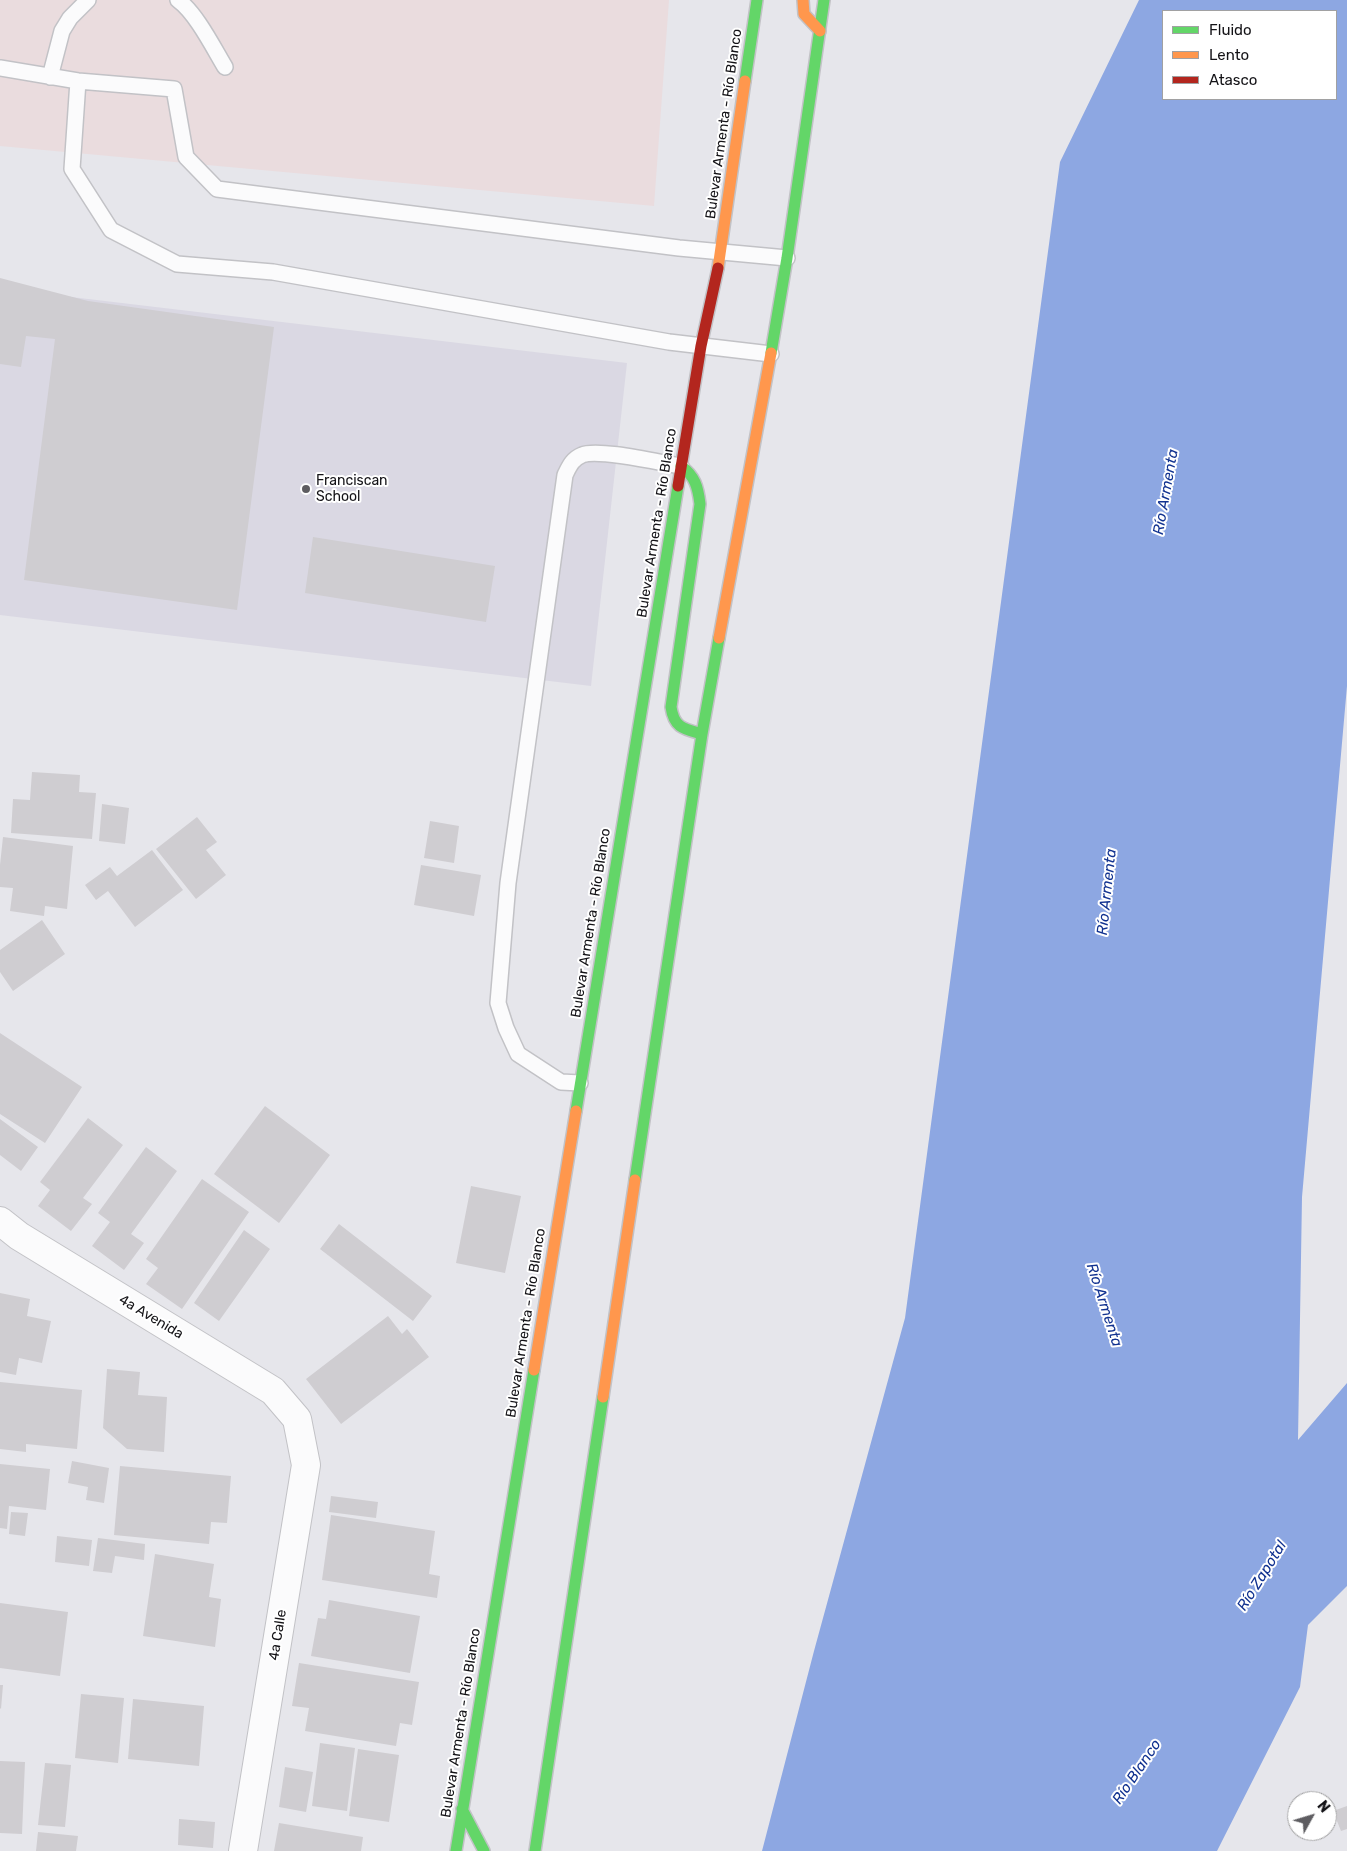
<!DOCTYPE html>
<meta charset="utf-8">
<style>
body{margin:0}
#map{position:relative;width:1347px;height:1851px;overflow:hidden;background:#e6e6eb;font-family:Rubik,sans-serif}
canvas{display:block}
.legend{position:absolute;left:1162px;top:10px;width:175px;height:90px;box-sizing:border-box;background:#fff;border:1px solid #a1a1a2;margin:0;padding:6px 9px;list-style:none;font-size:15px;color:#141317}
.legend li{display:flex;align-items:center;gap:10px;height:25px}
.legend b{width:25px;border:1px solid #a1a1a2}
.north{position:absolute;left:1287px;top:1791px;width:50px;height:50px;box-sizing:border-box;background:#fff;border:1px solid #a1a1a2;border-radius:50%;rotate:51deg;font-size:14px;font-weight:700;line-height:20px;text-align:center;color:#141317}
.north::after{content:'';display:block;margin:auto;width:18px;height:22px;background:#5e5d61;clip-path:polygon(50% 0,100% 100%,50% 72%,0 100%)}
</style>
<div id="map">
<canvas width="1347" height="1851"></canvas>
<ul class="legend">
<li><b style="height:6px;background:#63d668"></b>Fluido</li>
<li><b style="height:6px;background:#ff974d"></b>Lento</li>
<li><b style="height:6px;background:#b3261e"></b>Atasco</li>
</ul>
<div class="north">N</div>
</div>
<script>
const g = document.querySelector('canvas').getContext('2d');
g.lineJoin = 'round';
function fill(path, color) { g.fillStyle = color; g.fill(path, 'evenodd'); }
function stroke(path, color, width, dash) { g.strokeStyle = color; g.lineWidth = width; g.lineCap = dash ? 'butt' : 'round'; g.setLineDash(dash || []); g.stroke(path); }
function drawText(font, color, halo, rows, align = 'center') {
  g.font = font + ' Rubik,sans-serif'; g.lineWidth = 4; g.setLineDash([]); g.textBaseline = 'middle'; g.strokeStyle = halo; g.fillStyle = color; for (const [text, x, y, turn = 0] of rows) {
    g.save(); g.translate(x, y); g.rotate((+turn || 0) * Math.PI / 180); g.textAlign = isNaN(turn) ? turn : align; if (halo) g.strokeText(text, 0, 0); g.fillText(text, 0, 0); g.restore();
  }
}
const commercial = new Path2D(`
 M 0,0 L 669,0 L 654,206 L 0,146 Z`);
const built = new Path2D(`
 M 4,289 L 627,363 L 591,686 L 0,615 L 0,320 Z`);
const water = new Path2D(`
 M 1139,0 L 1347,0 L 1347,686 L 1302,1197 L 1298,1440 L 1347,1383 L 1347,1586 L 1308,1625 L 1300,1687 L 1217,1851 L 762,1851 L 814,1651 L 905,1318 L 1060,162 ZM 1163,11 L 1336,11 L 1336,99 L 1163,99 Z`);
const building = new Path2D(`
 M 0,278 L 88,301 L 274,327 L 237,610 L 24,580 L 55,339 L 26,336 L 21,367 L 0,364 Z
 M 313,537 L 495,566 L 486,622 L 305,593 Z
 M 32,772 L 80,775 L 79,792 L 96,793 L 92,839 L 11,833 L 13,799 L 30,800 Z
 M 102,804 L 129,808 L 125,844 L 99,841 Z
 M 197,817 L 217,842 L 206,850 L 226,875 L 196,899 L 156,849 Z
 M 430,821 L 459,826 L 454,863 L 424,858 Z
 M 3,837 L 73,846 L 67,909 L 45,906 L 44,916 L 10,911 L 13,888 L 0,887 L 0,865 Z
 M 152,850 L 183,890 L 135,927 L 108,891 L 96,900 L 85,885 L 110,867 L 117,876 Z
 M 421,865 L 481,875 L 474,916 L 414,905 Z
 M 42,920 L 65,954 L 13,991 L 0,972 L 0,950 Z
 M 0,1033 L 82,1087 L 45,1143 L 0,1114 Z
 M 265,1106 L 330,1155 L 279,1223 L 214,1174 Z
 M 88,1118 L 123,1145 L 83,1198 L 92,1204 L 71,1231 L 38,1206 L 50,1190 L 40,1182 Z
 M 0,1119 L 38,1147 L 21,1171 L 0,1155 Z
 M 146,1147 L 177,1171 L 131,1234 L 144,1243 L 124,1270 L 92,1246 L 110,1222 L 98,1213 Z
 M 202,1179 L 249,1212 L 182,1309 L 146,1284 L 158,1268 L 146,1259 Z
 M 471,1186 L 521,1196 L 505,1273 L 456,1263 Z
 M 339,1224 L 432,1296 L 413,1321 L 320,1249 Z
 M 244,1230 L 270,1249 L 219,1321 L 194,1303 Z
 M 0,1293 L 30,1299 L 27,1316 L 51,1321 L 42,1363 L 19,1358 L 16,1375 L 0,1372 Z
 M 388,1316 L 402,1334 L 407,1329 L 429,1357 L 341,1424 L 306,1379 Z
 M 107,1369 L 140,1372 L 138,1395 L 167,1397 L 164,1452 L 127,1449 L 103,1428 Z
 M 0,1382 L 82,1390 L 77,1449 L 26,1444 L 26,1452 L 0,1449 Z
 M 72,1461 L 109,1468 L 104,1503 L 86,1500 L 88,1487 L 68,1483 Z
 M 0,1464 L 50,1469 L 46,1510 L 9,1506 L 7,1529 L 0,1528 Z
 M 120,1466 L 231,1476 L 227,1523 L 211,1522 L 209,1544 L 114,1535 Z
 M 331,1496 L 378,1502 L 376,1518 L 329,1512 Z
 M 11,1512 L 28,1513 L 25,1536 L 9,1534 Z
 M 331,1515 L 435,1531 L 429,1574 L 440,1576 L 437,1598 L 322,1580 Z
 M 57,1536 L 92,1540 L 89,1566 L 55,1562 Z
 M 98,1538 L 145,1544 L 144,1560 L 115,1556 L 112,1573 L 93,1571 Z
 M 155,1554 L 214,1564 L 209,1597 L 221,1599 L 215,1647 L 143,1636 Z
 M 329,1600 L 420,1616 L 410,1673 L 311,1656 L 318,1618 L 326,1619 Z
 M 0,1603 L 68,1612 L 60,1676 L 0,1668 Z
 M 299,1663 L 419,1682 L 412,1725 L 400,1723 L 396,1746 L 305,1731 L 309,1708 L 292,1706 Z
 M 0,1685 L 3,1685 L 1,1709 L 0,1708 Z
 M 81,1694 L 124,1698 L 118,1763 L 75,1758 Z
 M 133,1699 L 204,1706 L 199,1766 L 128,1759 Z
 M 320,1743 L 355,1748 L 347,1811 L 312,1806 Z
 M 358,1749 L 399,1755 L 389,1822 L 349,1816 Z
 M 0,1761 L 25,1762 L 22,1834 L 0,1833 Z
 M 45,1763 L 71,1765 L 65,1827 L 38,1825 Z
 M 285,1767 L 313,1772 L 306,1812 L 279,1807 Z
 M 1347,1806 L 1347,1829 L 1341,1831 L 1333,1811 Z
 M 179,1819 L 215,1822 L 213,1848 L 178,1845 Z
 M 279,1823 L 363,1837 L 361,1851 L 274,1851 Z
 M 38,1832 L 78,1836 L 76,1851 L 36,1851 Z`);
const lane = new Path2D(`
 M 178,0 C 196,13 213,47 225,67
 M 0,68 L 78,81 L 174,89 L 186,157 L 217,189 L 679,248 L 787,258
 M 50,77 L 62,31 L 70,18 L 88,0
 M 78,81 L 72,169 L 111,230 L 177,264 L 273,272 L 669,342 L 771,354
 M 580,1083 L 561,1082 L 518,1054 L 506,1028 L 498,1003 L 508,883 L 565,475 C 569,467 572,459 582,455 C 598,448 661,463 681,466`);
const street = new Path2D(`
 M 0,1221 L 19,1236 L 273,1391 L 297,1419 L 306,1465 L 243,1851`);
const fast = new Path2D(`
 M 745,81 L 757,0
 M 771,353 L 787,258 L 824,0
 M 681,466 C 695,476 698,487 700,504 L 671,707 C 674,728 684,729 702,734
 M 576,1111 L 678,486
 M 635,1180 L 702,734 L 719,638
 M 462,1809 L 484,1851
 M 456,1851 L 534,1370
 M 535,1851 L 603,1397`);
const slow = new Path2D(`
 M 803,0 L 804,14 L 820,31
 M 718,268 L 745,81
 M 719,638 L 771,353
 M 534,1370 L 576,1111
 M 603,1397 L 635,1180`);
const jam = new Path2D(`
 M 678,486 L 701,346 L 718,268`);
const markers = [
 [306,489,5,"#5e5d61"]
];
const streetNames = [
 ["Bulevar Armenta - Río Blanco",724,124,-82],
 ["Bulevar Armenta - Río Blanco",657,523,-81],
 ["Bulevar Armenta - Río Blanco",591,923,-81],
 ["4a Avenida",151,1317,31],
 ["Bulevar Armenta - Río Blanco",526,1323,-81],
 ["4a Calle",278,1635,-81],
 ["Bulevar Armenta - Río Blanco",461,1723,-81]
];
const poiNames = [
 ["Franciscan",316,481],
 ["School",316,497]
];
const waterNames = [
 ["Río Armenta",1166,492,-80],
 ["Río Armenta",1107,892,-84],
 ["Río Armenta",1104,1305,72],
 ["Río Zapotal",1262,1576,-58],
 ["Río Blanco",1137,1772,-56]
];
fill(commercial, '#eadcde');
fill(built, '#dad8e3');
fill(water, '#8da7e2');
fill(building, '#cfcdd1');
stroke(lane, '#c2c2c6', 18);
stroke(street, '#c2c2c6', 30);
stroke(fast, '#c2c2c6', 14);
stroke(slow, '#c2c2c6', 14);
stroke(jam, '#c2c2c6', 14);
stroke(lane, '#fbfbfc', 15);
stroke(street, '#fbfbfc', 28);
stroke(fast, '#63d668', 11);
stroke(slow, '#ff974d', 11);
stroke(jam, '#b3261e', 11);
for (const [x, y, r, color] of markers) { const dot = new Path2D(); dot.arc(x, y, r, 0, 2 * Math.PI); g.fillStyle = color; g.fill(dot); stroke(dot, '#fff', 2); }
drawText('14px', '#141317', '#fff', streetNames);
drawText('14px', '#141317', '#fff', poiNames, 'left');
drawText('italic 15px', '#113290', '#fff', waterNames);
</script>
